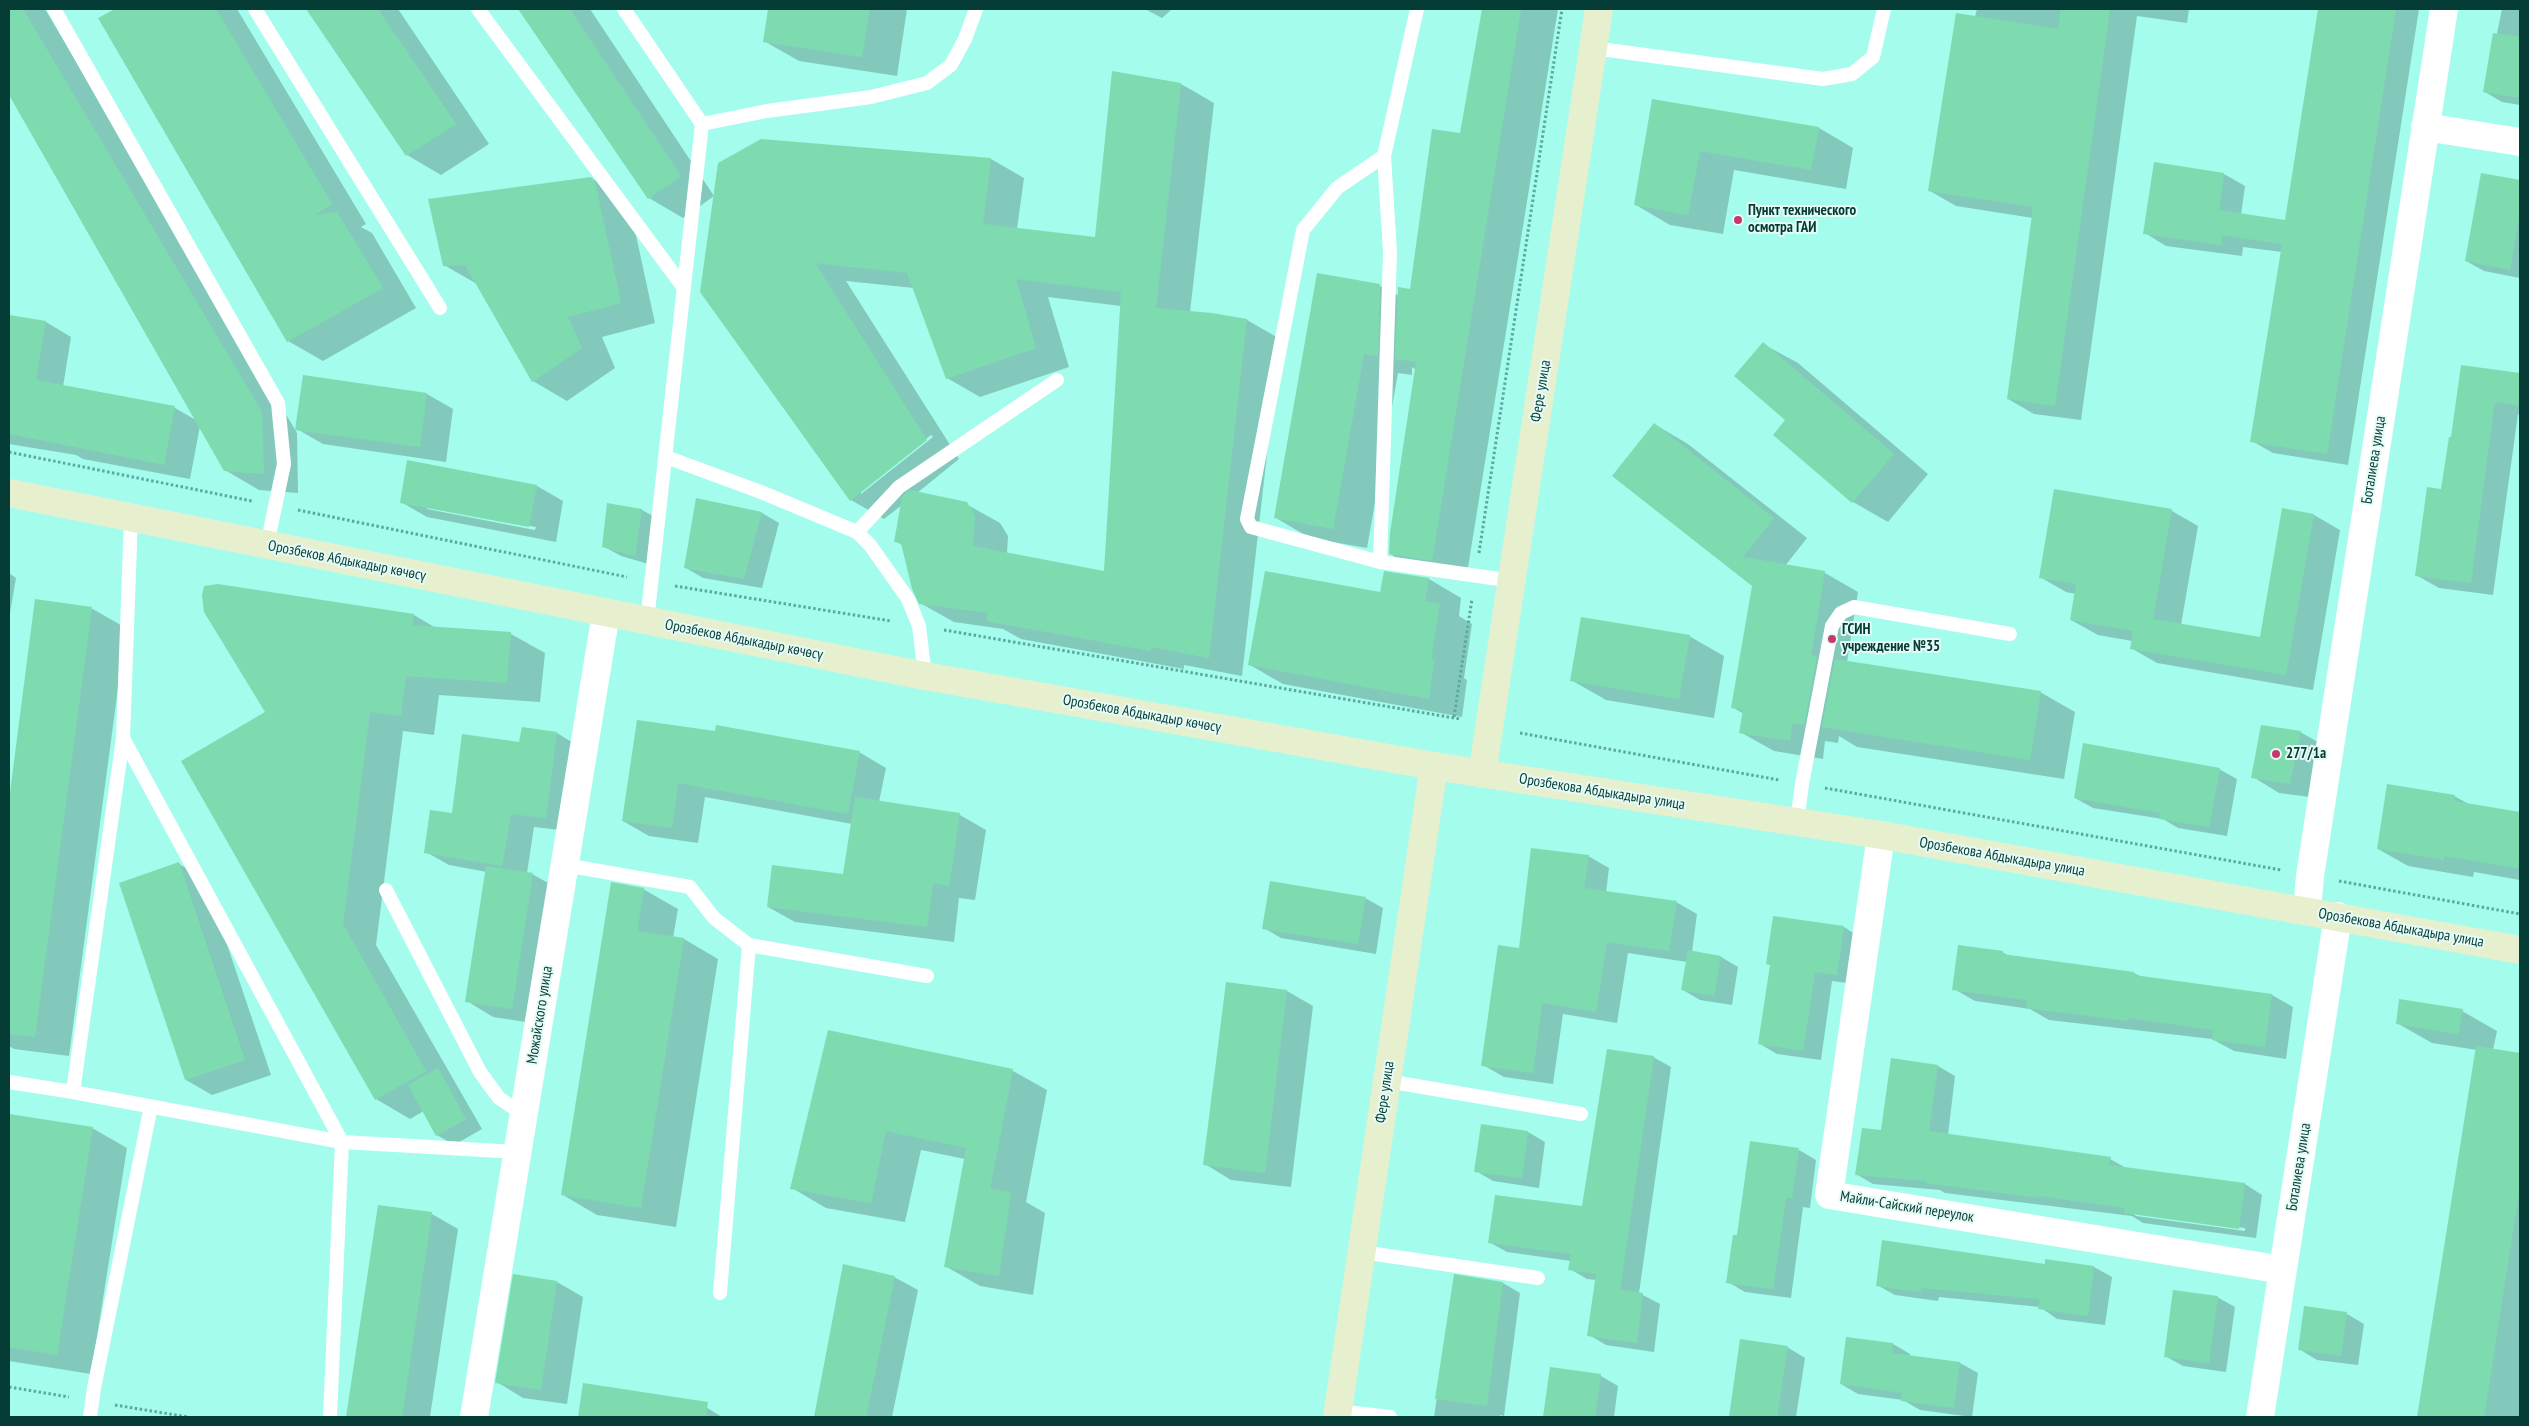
<!DOCTYPE html>
<meta charset="utf-8">
<style>
body{margin:0}
#map{position:relative;width:2529px;height:1426px;overflow:hidden;background:#a3fcec;font-family:"PT Sans Narrow",sans-serif}
canvas{display:block}
.frame{position:absolute;inset:0;border:10px solid #053d36;pointer-events:none}
</style>
<div id="map">
<canvas width="2529" height="1426"></canvas>
<div class="frame"></div>
</div>
<script>
const g = document.querySelector('canvas').getContext('2d');
g.lineJoin = 'round';
function fill(path, color) { g.fillStyle = color; g.fill(path, 'evenodd'); }
function stroke(path, color, width, dash) { g.strokeStyle = color; g.lineWidth = width; g.lineCap = dash ? 'butt' : 'round'; g.setLineDash(dash || []); g.stroke(path); }
function drawText(font, color, halo, rows, align = 'center') {
  g.font = font + ' "PT Sans Narrow",sans-serif'; g.lineWidth = 4; g.setLineDash([]); g.textBaseline = 'middle'; g.strokeStyle = halo; g.fillStyle = color; for (const [text, x, y, turn = 0] of rows) {
    g.save(); g.translate(x, y); g.rotate((+turn || 0) * Math.PI / 180); g.textAlign = isNaN(turn) ? turn : align; if (halo) g.strokeText(text, 0, 0); g.fillText(text, 0, 0); g.restore();
  }
}
const shadow = new Path2D(`
 M 9,9 L 45,9 L 297,433 L 298,493 L 259,490 L 225,470 L 200,426 L 190,479 L 83,459 L 76,455 L 9,444 L 9,316 L 46,322 L 71,337 L 63,387 L 175,408 L 196,420 L 9,92 Z
 M 118,9 L 237,9 L 366,224 L 361,227 L 372,233 L 416,308 L 323,361 L 288,341 L 100,19 Z
 M 308,9 L 398,9 L 489,144 L 441,175 L 407,155 Z
 M 519,9 L 590,9 L 714,196 L 683,218 L 649,198 Z
 M 769,9 L 907,9 L 897,76 L 799,61 L 764,41 Z
 M 1145,9 L 1172,9 L 1162,18 Z
 M 1483,9 L 1558,9 L 1466,580 L 1425,574 L 1390,554 L 1416,370 L 1412,367 L 1412,375 L 1398,373 L 1367,548 L 1310,538 L 1276,518 L 1380,286 L 1399,296 L 1411,291 L 1461,134 Z
 M 1977,9 L 2189,9 L 2187,23 L 2137,16 L 2081,420 L 2034,414 L 2008,399 L 2033,218 L 1956,206 L 1930,191 Z
 M 2319,9 L 2419,9 L 2348,465 L 2273,453 L 2252,441 L 2282,252 L 2243,247 L 2242,256 L 2166,246 L 2145,233 L 2155,164 L 2224,174 L 2245,186 L 2241,215 L 2286,221 Z
 M 2502,9 L 2520,9 L 2520,105 L 2502,102 L 2485,92 Z
 M 1181,84 L 1214,103 L 1190,312 L 1247,320 L 1280,339 L 1242,676 L 1184,665 L 1184,669 L 1021,639 L 1003,629 L 954,622 L 920,603 L 903,546 L 896,541 L 902,505 L 884,519 L 851,500 L 702,292 L 991,159 L 1024,178 L 1017,229 L 1096,239 ZM 846,281 L 914,288 L 947,378 L 980,397 L 1069,367 L 1048,297 L 1121,306 L 1105,572 L 1007,554 L 1008,536 L 1000,523 L 966,504 L 917,493 L 959,459 ZM 931,435 L 933,437 L 861,494 L 861,490 Z
 M 1653,100 L 1819,128 L 1853,148 L 1846,189 L 1734,170 L 1723,234 L 1670,225 L 1636,205 Z
 M 2482,174 L 2520,181 L 2520,278 L 2484,271 L 2466,261 Z
 M 591,178 L 626,198 L 629,203 L 655,323 L 602,337 L 615,368 L 567,401 L 533,381 L 477,284 L 444,265 Z
 M 1763,344 L 1798,363 L 1928,474 L 1888,522 L 1853,502 L 1775,435 L 1787,420 Z
 M 2462,366 L 2520,374 L 2520,415 L 2518,414 L 2493,595 L 2439,588 L 2416,575 L 2442,490 L 2452,439 Z
 M 304,376 L 427,394 L 453,409 L 446,462 L 323,444 L 297,429 Z
 M 1654,424 L 1688,444 L 1807,538 L 1785,566 L 1825,573 L 1858,592 L 1847,662 L 2040,692 L 2075,712 L 2064,779 L 1857,747 L 1839,736 L 1838,743 L 1825,741 L 1823,759 L 1774,751 L 1740,732 L 1744,714 L 1732,707 L 1753,586 Z
 M 408,462 L 537,486 L 563,501 L 556,542 L 427,517 L 401,502 ZM 427,507 L 536,527 L 535,530 L 427,509 Z
 M 2055,490 L 2172,511 L 2198,526 L 2181,625 L 2261,638 L 2283,510 L 2314,515 L 2340,530 L 2313,690 L 2157,663 L 2131,648 L 2132,641 L 2098,635 L 2071,620 L 2076,594 L 2066,592 L 2040,577 Z
 M 609,504 L 642,510 L 660,520 L 652,565 L 621,556 L 603,546 Z
 M 762,513 L 779,523 L 762,588 L 703,578 L 686,568 Z
 M 9,573 L 16,578 L 9,619 Z
 M 1429,579 L 1461,598 L 1459,616 L 1472,624 L 1464,678 L 1467,680 L 1462,717 L 1283,684 L 1250,665 L 1381,594 Z
 M 36,600 L 91,608 L 126,628 L 69,1056 L 14,1049 L 9,1046 L 9,810 Z
 M 414,615 L 436,628 L 511,634 L 545,653 L 540,702 L 439,695 L 434,735 L 403,731 L 376,945 L 482,1129 L 454,1145 L 437,1135 L 424,1111 L 410,1119 L 376,1099 L 267,713 Z
 M 1689,636 L 1724,656 L 1714,718 L 1606,700 L 1571,680 Z
 M 638,722 L 859,752 L 886,768 L 879,802 L 960,815 L 986,830 L 975,900 L 959,898 L 954,942 L 795,922 L 768,907 L 844,875 L 852,824 L 705,797 L 698,843 L 649,836 L 623,821 Z
 M 523,729 L 557,733 L 580,747 L 569,831 L 534,827 L 527,873 L 532,874 L 559,889 L 539,1024 L 493,1017 L 467,1001 L 487,872 L 449,865 L 426,852 L 453,815 L 520,743 Z
 M 2300,732 L 2327,747 L 2317,798 L 2279,793 L 2253,777 Z
 M 2219,769 L 2237,779 L 2227,836 L 2178,828 L 2163,819 L 2093,808 L 2075,798 Z
 M 2454,796 L 2469,804 L 2520,813 L 2520,880 L 2474,872 L 2473,877 L 2408,866 L 2378,849 Z
 M 1588,856 L 1609,868 L 1606,893 L 1676,902 L 1697,914 L 1692,952 L 1721,957 L 1738,967 L 1732,1005 L 1700,1000 L 1683,990 L 1687,962 L 1628,953 L 1617,1023 L 1563,1014 L 1553,1084 L 1504,1077 L 1483,1065 L 1520,950 Z
 M 179,864 L 205,879 L 271,1075 L 212,1095 L 186,1080 Z
 M 643,889 L 678,909 L 673,938 L 684,939 L 718,959 L 676,1227 L 597,1215 L 563,1195 Z
 M 1365,898 L 1383,908 L 1376,954 L 1281,938 L 1264,928 Z
 M 1844,927 L 1861,938 L 1854,984 L 1832,981 L 1821,1060 L 1777,1054 L 1760,1044 L 1771,966 L 1767,963 Z
 M 2002,952 L 2011,957 L 2134,973 L 2142,977 L 2272,995 L 2293,1007 L 2286,1059 L 2234,1051 L 2212,1039 L 2049,1020 L 2030,1009 L 1975,1001 L 1954,989 Z
 M 1227,984 L 1287,991 L 1313,1006 L 1291,1187 L 1231,1180 L 1205,1164 Z
 M 2462,1011 L 2497,1031 L 2493,1050 L 2520,1054 L 2520,1417 L 2419,1417 L 2477,1050 L 2432,1043 L 2397,1023 Z
 M 829,1031 L 1013,1071 L 1047,1090 L 1026,1202 L 1045,1213 L 1033,1295 L 980,1286 L 945,1266 L 965,1159 L 921,1150 L 905,1222 L 826,1208 L 792,1188 Z
 M 1653,1057 L 1671,1067 L 1639,1293 L 1660,1304 L 1654,1352 L 1606,1345 L 1589,1335 L 1597,1280 L 1587,1279 L 1570,1269 L 1571,1261 L 1507,1252 L 1489,1242 L 1583,1208 Z
 M 1892,1059 L 1938,1066 L 1955,1076 L 1948,1135 L 2110,1159 L 2128,1169 L 2245,1184 L 2262,1195 L 2256,1238 L 2143,1223 L 2132,1216 L 1945,1193 L 1940,1190 L 1873,1184 L 1856,1174 L 1883,1132 ZM 2133,1213 L 2245,1228 L 2245,1231 L 2136,1216 Z
 M 9,1115 L 92,1128 L 127,1148 L 91,1374 L 9,1361 Z
 M 1528,1132 L 1545,1142 L 1539,1188 L 1493,1181 L 1476,1171 Z
 M 1799,1150 L 1816,1160 L 1810,1208 L 1803,1207 L 1791,1298 L 1745,1292 L 1728,1282 L 1738,1237 Z
 M 379,1206 L 432,1214 L 458,1229 L 430,1417 L 348,1417 Z
 M 2046,1260 L 2094,1267 L 2112,1277 L 2105,1325 L 2057,1319 L 2040,1307 L 1939,1297 L 1938,1301 L 1895,1295 L 1877,1285 L 2046,1266 Z
 M 844,1266 L 894,1277 L 918,1290 L 892,1417 L 815,1417 Z
 M 1455,1276 L 1503,1283 L 1520,1293 L 1504,1416 L 1500,1415 L 1500,1417 L 1434,1417 Z
 M 557,1282 L 583,1297 L 567,1404 L 523,1398 L 497,1382 Z
 M 2217,1297 L 2235,1307 L 2226,1372 L 2183,1366 L 2165,1356 Z
 M 2347,1314 L 2364,1324 L 2358,1365 L 2317,1360 L 2299,1349 Z
 M 1741,1341 L 1787,1347 L 1805,1358 L 1796,1417 L 1731,1417 Z
 M 1893,1344 L 1910,1354 L 1910,1357 L 1960,1363 L 1978,1373 L 1972,1417 L 1920,1410 L 1903,1400 L 1858,1394 L 1841,1384 Z
 M 1551,1369 L 1601,1376 L 1618,1386 L 1614,1417 L 1544,1417 Z
 M 584,1384 L 696,1401 L 722,1417 L 579,1417 Z`);
const building = new Path2D(`
 M 9,9 L 23,9 L 262,412 L 264,474 L 224,471 L 9,95 Z
 M 115,9 L 216,9 L 332,204 L 315,215 L 337,212 L 383,288 L 287,342 L 98,18 Z
 M 306,9 L 378,9 L 456,124 L 406,156 Z
 M 518,9 L 570,9 L 681,176 L 648,199 Z
 M 768,9 L 870,9 L 862,57 L 763,42 Z
 M 1482,9 L 1521,9 L 1432,561 L 1389,554 L 1390,533 L 1416,362 L 1395,359 L 1398,287 L 1410,289 L 1432,129 L 1460,133 Z
 M 2061,9 L 2110,9 L 2055,406 L 2007,399 L 2033,207 L 1928,191 L 1956,13 L 2058,29 Z
 M 2318,9 L 2396,9 L 2327,454 L 2250,442 L 2282,244 L 2222,235 L 2221,245 L 2143,234 L 2154,162 L 2224,173 L 2219,210 L 2285,220 Z
 M 2493,33 L 2520,37 L 2520,98 L 2483,92 Z
 M 1112,71 L 1181,83 L 1156,308 L 1212,313 L 1247,319 L 1209,658 L 1151,647 L 1151,651 L 986,621 L 988,613 L 919,604 L 912,589 L 901,543 L 894,542 L 902,497 L 910,490 L 967,502 L 975,516 L 973,546 L 1104,571 L 1121,292 L 1016,279 L 1036,348 L 946,379 L 907,273 L 815,263 L 927,440 L 850,501 L 700,292 L 718,163 L 761,139 L 991,158 L 983,224 L 1095,237 Z
 M 1652,99 L 1819,127 L 1811,170 L 1700,151 L 1688,215 L 1634,205 Z
 M 2481,173 L 2520,180 L 2520,211 L 2510,270 L 2465,261 Z
 M 591,177 L 595,182 L 621,303 L 568,317 L 582,348 L 532,382 L 465,265 L 443,266 L 428,199 Z
 M 1317,273 L 1380,284 L 1378,356 L 1364,354 L 1333,529 L 1274,518 Z
 M 9,315 L 46,321 L 36,380 L 175,406 L 164,465 L 9,434 Z
 M 1763,342 L 1894,454 L 1852,503 L 1773,435 L 1785,420 L 1734,376 Z
 M 2461,365 L 2520,373 L 2520,406 L 2496,402 L 2494,406 L 2471,583 L 2415,576 L 2427,487 L 2441,489 L 2449,437 L 2451,437 Z
 M 303,375 L 427,393 L 420,447 L 295,430 Z
 M 1654,423 L 1774,518 L 1743,557 L 1825,571 L 1811,655 L 1817,656 L 1804,725 L 1792,723 L 1790,741 L 1739,733 L 1743,710 L 1731,708 L 1752,586 L 1612,476 Z
 M 407,460 L 537,485 L 529,527 L 400,503 Z
 M 2054,489 L 2172,509 L 2153,619 L 2260,637 L 2282,508 L 2314,514 L 2286,675 L 2130,649 L 2133,631 L 2070,620 L 2076,584 L 2039,578 Z
 M 696,498 L 762,512 L 744,579 L 684,568 Z
 M 607,503 L 642,509 L 635,556 L 602,547 Z
 M 1265,571 L 1380,592 L 1384,571 L 1429,578 L 1425,601 L 1440,604 L 1431,659 L 1434,660 L 1429,699 L 1248,665 Z
 M 218,584 L 414,614 L 412,625 L 511,632 L 507,683 L 406,676 L 401,716 L 370,712 L 343,924 L 426,1071 L 375,1100 L 181,761 L 265,712 L 204,612 L 202,596 L 204,586 Z
 M 35,599 L 92,607 L 35,1037 L 9,1034 L 9,800 Z
 M 1581,617 L 1690,635 L 1679,699 L 1570,681 Z
 M 1835,659 L 2041,691 L 2030,760 L 1822,727 Z
 M 637,720 L 715,731 L 716,725 L 860,751 L 848,814 L 678,783 L 672,828 L 622,821 Z
 M 2261,725 L 2301,731 L 2290,784 L 2251,778 Z
 M 522,727 L 557,732 L 546,818 L 511,814 L 502,866 L 424,853 L 430,810 L 452,813 L 462,734 L 519,742 Z
 M 2083,743 L 2220,768 L 2209,827 L 2159,819 L 2160,813 L 2074,798 Z
 M 2387,784 L 2455,795 L 2454,801 L 2520,812 L 2520,852 L 2518,868 L 2444,856 L 2444,860 L 2377,849 Z
 M 855,797 L 960,813 L 949,886 L 933,883 L 927,927 L 767,907 L 772,865 L 843,874 Z
 M 1531,848 L 1589,855 L 1584,888 L 1677,901 L 1669,951 L 1607,942 L 1596,1012 L 1542,1003 L 1533,1073 L 1481,1066 L 1498,945 L 1519,948 Z
 M 179,862 L 245,1060 L 185,1080 L 119,883 Z
 M 486,866 L 533,873 L 512,1009 L 465,1002 Z
 M 1270,881 L 1366,897 L 1358,944 L 1262,929 Z
 M 611,882 L 644,888 L 637,931 L 684,938 L 641,1208 L 561,1195 Z
 M 1773,916 L 1844,926 L 1837,975 L 1815,972 L 1803,1051 L 1758,1044 L 1770,965 L 1766,964 Z
 M 1958,945 L 2003,951 L 2002,954 L 2134,972 L 2134,975 L 2272,994 L 2265,1047 L 2212,1040 L 2213,1030 L 2128,1018 L 2128,1021 L 2026,1008 L 2027,1000 L 1952,990 Z
 M 1688,950 L 1721,956 L 1714,996 L 1681,990 Z
 M 1226,982 L 1287,990 L 1265,1173 L 1203,1165 Z
 M 2399,999 L 2463,1009 L 2458,1034 L 2396,1024 Z
 M 828,1030 L 1013,1069 L 990,1189 L 1011,1192 L 999,1276 L 944,1267 L 966,1148 L 886,1131 L 871,1203 L 790,1189 Z
 M 2476,1046 L 2520,1053 L 2520,1186 L 2494,1353 L 2484,1417 L 2417,1417 Z
 M 1607,1049 L 1654,1056 L 1620,1290 L 1643,1293 L 1637,1343 L 1587,1336 L 1596,1274 L 1568,1270 L 1571,1254 L 1488,1243 L 1495,1195 L 1582,1206 Z
 M 1891,1058 L 1938,1065 L 1929,1131 L 2111,1157 L 2109,1165 L 2245,1183 L 2239,1229 L 2124,1213 L 2125,1208 L 2040,1196 L 2040,1198 L 1926,1183 L 1926,1181 L 1855,1175 L 1862,1128 L 1881,1130 Z
 M 438,1068 L 466,1119 L 436,1136 L 408,1085 Z
 M 9,1114 L 93,1127 L 57,1355 L 9,1347 Z
 M 1481,1124 L 1528,1131 L 1522,1178 L 1474,1172 Z
 M 1750,1141 L 1799,1148 L 1792,1198 L 1786,1198 L 1773,1289 L 1726,1283 L 1733,1235 L 1737,1235 Z
 M 378,1205 L 432,1212 L 402,1417 L 346,1417 Z
 M 1882,1240 L 2045,1264 L 2045,1259 L 2094,1266 L 2088,1316 L 2038,1309 L 2040,1299 L 1921,1288 L 1921,1292 L 1876,1286 Z
 M 843,1264 L 895,1276 L 866,1417 L 814,1417 Z
 M 513,1274 L 557,1281 L 541,1390 L 495,1383 Z
 M 1454,1274 L 1503,1282 L 1487,1406 L 1435,1399 Z
 M 2173,1290 L 2218,1296 L 2209,1363 L 2164,1357 Z
 M 2304,1306 L 2347,1312 L 2341,1356 L 2298,1350 Z
 M 1846,1337 L 1893,1343 L 1892,1353 L 1960,1362 L 1954,1408 L 1901,1401 L 1902,1393 L 1840,1384 Z
 M 1740,1339 L 1788,1346 L 1777,1417 L 1729,1417 Z
 M 1550,1367 L 1601,1374 L 1595,1417 L 1543,1417 Z
 M 583,1383 L 708,1402 L 706,1417 L 578,1417 Z`);
const path = new Path2D(`
 M 9,452 L 252,501
 M 298,510 L 627,577
 M 1479,553 L 1562,9
 M 675,586 L 891,621
 M 944,630 L 1460,719
 M 1454,717 L 1472,599
 M 1520,733 L 1779,780
 M 1825,788 L 2281,870
 M 2339,881 L 2520,914
 M 9,1387 L 69,1397
 M 115,1405 L 188,1417`);
const lane = new Path2D(`
 M 54,9 L 278,403 L 284,464 L 267,545
 M 255,9 L 440,308
 M 478,9 L 684,288
 M 624,9 L 702,124 L 647,621
 M 1593,48 L 1823,79 L 1852,74 L 1873,57 L 1884,9
 M 702,124 L 767,111 L 871,97 L 927,83 L 951,65 L 965,39 L 976,9
 M 1384,156 L 1337,188 L 1303,230 L 1247,519 L 1251,527 L 1380,562 L 1513,581
 M 666,457 L 761,492 L 857,532 L 870,545 L 908,599 L 919,626 L 925,676
 M 857,532 L 899,487 L 1057,380
 M 1380,562 L 1390,252 L 1384,156 L 1417,9
 M 123,738 L 342,1142 L 330,1417
 M 1797,822 L 1802,784 L 1832,626 L 1841,613 L 1854,607 L 2010,634
 M 565,865 L 690,887 L 714,918 L 749,945 L 927,976
 M 386,890 L 480,1072 L 499,1098 L 524,1115
 M 1387,1081 L 1581,1114
 M 9,1082 L 73,1092 L 342,1142 L 518,1152
 M 73,1092 L 123,738 L 131,517
 M 1362,1252 L 1538,1278
 M 720,1293 L 749,945
 M 1338,1411 L 1390,1417
 M 90,1417 L 94,1388 L 151,1106`);
const street = new Path2D(`
 M 2425,127 L 2520,142
 M 1881,835 L 1829,1195 L 2283,1270
 M 2307,911 L 2310,876 L 2444,9
 M 474,1417 L 606,613
 M 2260,1417 L 2338,916`);
const secondary = new Path2D(`
 M 9,493 L 925,676 L 1434,766 L 1881,835 L 2520,950
 M 1482,774 L 1599,9
 M 1337,1417 L 1434,766`);
const markers = [
 [1738,220,5,"#c5396d"],
 [1832,639,5,"#c5396d"],
 [2276,754,5,"#c5396d"]
];
const poiNames = [
 ["Пункт технического",1748,211],
 ["осмотра ГАИ",1748,228],
 ["ГСИН",1842,630],
 ["учреждение №35",1842,647],
 ["277/1а",2286,754]
];
const streetNames = [
 ["Фере улица",1541,391,-81],
 ["Боталиева улица",2374,460,-81],
 ["Орозбеков Абдыкадыр көчөсү",347,561,11],
 ["Орозбеков Абдыкадыр көчөсү",744,640,11],
 ["Орозбеков Абдыкадыр көчөсү",1142,714,10],
 ["Орозбекова Абдыкадыра улица",1602,792,9],
 ["Орозбекова Абдыкадыра улица",2002,857,10],
 ["Орозбекова Абдыкадыра улица",2401,928,10],
 ["Можайского улица",540,1015,-81],
 ["Фере улица",1385,1092,-82],
 ["Боталиева улица",2299,1167,-81],
 ["Майли-Сайский переулок",1907,1207,9]
];
fill(shadow, '#0003');
fill(building, '#7edbaf');
stroke(path, '#5da89c', 3, [2.5, 2.5]);
stroke(lane, '#fff', 14);
stroke(street, '#fff', 28);
stroke(secondary, '#e7f0ce', 28);
for (const [x, y, r, color] of markers) { const dot = new Path2D(); dot.arc(x, y, r, 0, 2 * Math.PI); g.fillStyle = color; g.fill(dot); stroke(dot, '#e6faf6', 2); }
drawText('bold 15px', '#053d36', '#e6faf6', poiNames, 'left');
drawText('15px', '#053d36', '#e6faf6', streetNames);
</script>
